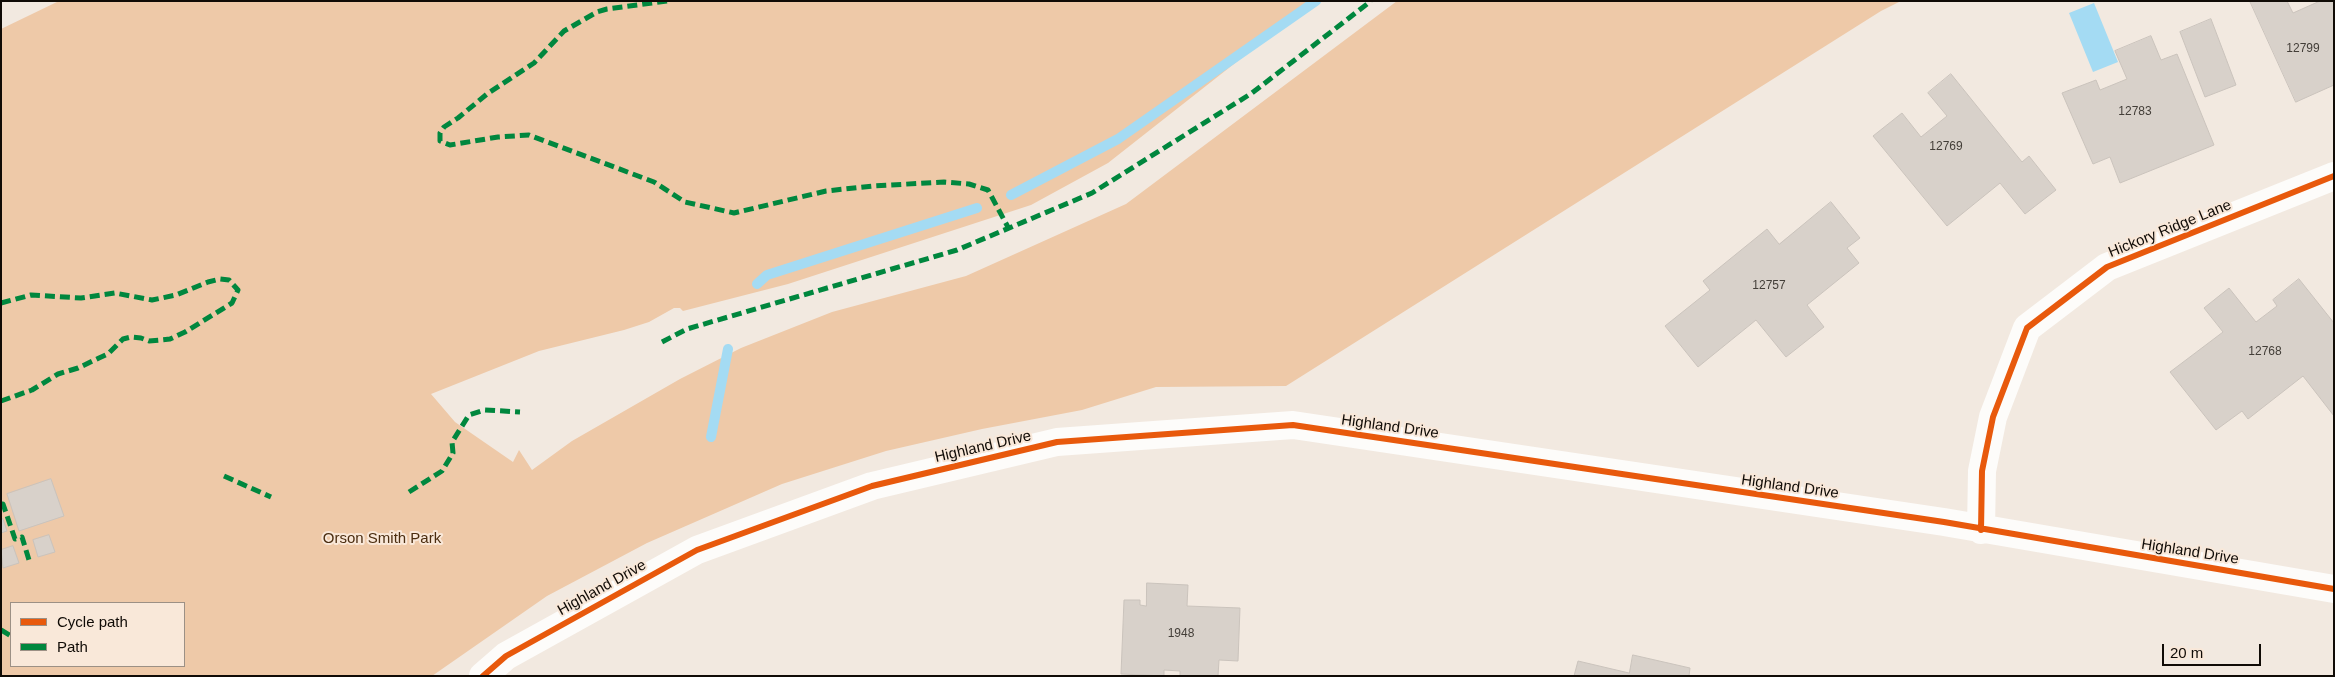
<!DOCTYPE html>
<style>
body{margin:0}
#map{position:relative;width:2335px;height:677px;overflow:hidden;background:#f2e9e0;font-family:Helvetica,sans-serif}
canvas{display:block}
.frame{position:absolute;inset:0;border:2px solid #100b06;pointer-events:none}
.legend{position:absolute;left:10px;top:602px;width:175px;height:65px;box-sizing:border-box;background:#f9e8d9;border:1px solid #9c9085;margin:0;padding:6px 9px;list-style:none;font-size:15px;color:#100b06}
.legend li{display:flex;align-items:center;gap:10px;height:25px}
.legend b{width:25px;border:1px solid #9c9085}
.scale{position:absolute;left:2162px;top:644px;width:99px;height:22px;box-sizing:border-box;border:2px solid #100b06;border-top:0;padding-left:6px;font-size:15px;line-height:18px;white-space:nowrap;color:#100b06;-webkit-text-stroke:4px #f9e8d9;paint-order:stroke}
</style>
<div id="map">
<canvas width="2335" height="677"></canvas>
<div class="frame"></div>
<ul class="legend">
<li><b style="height:6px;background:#e8590c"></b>Cycle path</li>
<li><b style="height:6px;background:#00873e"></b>Path</li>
</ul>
<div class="scale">20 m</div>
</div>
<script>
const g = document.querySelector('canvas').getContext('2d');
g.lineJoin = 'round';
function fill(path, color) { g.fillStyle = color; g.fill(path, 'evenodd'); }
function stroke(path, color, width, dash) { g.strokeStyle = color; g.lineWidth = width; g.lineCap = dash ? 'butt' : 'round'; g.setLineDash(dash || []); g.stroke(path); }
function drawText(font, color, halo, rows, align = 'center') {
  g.font = font + ' Helvetica,sans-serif'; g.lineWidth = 4; g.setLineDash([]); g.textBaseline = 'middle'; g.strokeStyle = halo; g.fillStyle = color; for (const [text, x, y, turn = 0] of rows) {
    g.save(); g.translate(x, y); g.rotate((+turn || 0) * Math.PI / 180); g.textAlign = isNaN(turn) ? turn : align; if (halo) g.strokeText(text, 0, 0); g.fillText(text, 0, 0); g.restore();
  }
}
const green = new Path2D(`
 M 59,1 L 1314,1 L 1108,163 L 1031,205 L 788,284 L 683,311 L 680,308 L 674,308 L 649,322 L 624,330 L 539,351 L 431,394 L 455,422 L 513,462 L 519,450 L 532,470 L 572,441 L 680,379 L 741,348 L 832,312 L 966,276 L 1126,204 L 1397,1 L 1901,1 L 1881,11 L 1286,386 L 1156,387 L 1082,410 L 982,429 L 886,451 L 782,484 L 647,543 L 547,596 L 432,676 L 1,676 L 1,29 ZM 11,603 L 184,603 L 184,666 L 11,666 Z`);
const water = new Path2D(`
 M 2094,3 L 2118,62 L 2093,72 L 2069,13 Z`);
const stream = new Path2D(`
 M 1011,195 L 1118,139 L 1316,1
 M 757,284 L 767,275 L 977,208
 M 711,437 L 728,349`);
const building = new Path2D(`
 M 2250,1 L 2287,1 L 2293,13 L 2320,1 L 2334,1 L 2334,85 L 2296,102 Z
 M 2211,19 L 2236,85 L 2205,97 L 2180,32 Z
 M 2151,36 L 2161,60 L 2177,54 L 2214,145 L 2120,183 L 2110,157 L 2093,164 L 2062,93 L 2096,80 L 2100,90 L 2127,79 L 2115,51 Z
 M 1951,74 L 2022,162 L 2029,156 L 2056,190 L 2025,214 L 2000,183 L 1947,226 L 1873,136 L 1902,113 L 1921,137 L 1947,116 L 1928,93 Z
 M 1831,202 L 1860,238 L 1847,248 L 1859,263 L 1807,305 L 1824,327 L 1786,357 L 1756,320 L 1698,367 L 1665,326 L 1710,290 L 1703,281 L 1767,229 L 1779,244 Z
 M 2299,279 L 2334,323 L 2334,416 L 2303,376 L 2248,419 L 2242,411 L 2216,430 L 2170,372 L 2223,332 L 2204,308 L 2229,288 L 2256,322 L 2277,306 L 2273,300 Z
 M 51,479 L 64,516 L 19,531 L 7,494 Z
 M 3,519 L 7,531 L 1,533 L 1,520 Z
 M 49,535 L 55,552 L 38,557 L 33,540 Z
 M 13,546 L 19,563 L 3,568 L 1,550 Z
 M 1147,583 L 1188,585 L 1187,606 L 1240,608 L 1238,661 L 1219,660 L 1218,676 L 1180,676 L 1180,671 L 1164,670 L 1164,676 L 1121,674 L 1124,600 L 1140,600 L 1140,605 L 1146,606 Z
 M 1633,655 L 1690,668 L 1689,676 L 1574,676 L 1578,661 L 1629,673 Z`);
const minor = new Path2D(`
 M 1981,530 L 1982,471 L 1993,417 L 2027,328 L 2107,267 L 2334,176
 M 483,676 L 506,656 L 697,550 L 872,486 L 1057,442 L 1293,425 L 1944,522 L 2334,589`);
const quiet = new Path2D(`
 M 667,1 L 607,9 L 597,12 L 564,31 L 534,63 L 487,94 L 458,118 L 444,127 L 440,133 L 440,141 L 450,145 L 498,137 L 529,135 L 654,182 L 685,202 L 734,213 L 826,191 L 873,186 L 944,182 L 969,184 L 988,190 L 1009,229
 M 1,303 L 31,295 L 81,298 L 115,293 L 152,300 L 176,295 L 208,282 L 220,279 L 229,280 L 238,290 L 232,303 L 185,332 L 170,339 L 160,340 L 149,341 L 141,338 L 131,337 L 123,339 L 108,354 L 99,358 L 78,368 L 58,374 L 32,390 L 1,401
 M 662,342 L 687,329 L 957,250 L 1092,193 L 1252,93 L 1371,1
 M 224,476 L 271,497
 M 409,492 L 442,471 L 453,453 L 452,442 L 469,415 L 485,410 L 520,412
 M 1,504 L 3,504 L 15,539 L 22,537 L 29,560
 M 1,630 L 11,636`);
const cycleway = new Path2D(`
 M 1981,530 L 1982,471 L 1993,417 L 2027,328 L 2107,267 L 2334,176
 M 483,676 L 506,656 L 697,550 L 872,486 L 1057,442 L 1293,425 L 1944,522 L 2334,589`);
const numberNames = [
 ["12799",2303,49],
 ["12783",2135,112],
 ["12769",1946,147],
 ["12757",1769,286],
 ["12768",2265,352],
 ["1948",1181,634]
];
const streetNames = [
 ["Hickory Ridge Lane",2170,229,-22],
 ["Highland Drive",1390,427,8],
 ["Highland Drive",983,447,-13],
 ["Highland Drive",1790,487,8],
 ["Highland Drive",2190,552,9],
 ["Highland Drive",602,588,-29]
];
const parkNames = [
 ["Orson Smith Park",382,539]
];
fill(green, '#eec9a8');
fill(water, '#a4dbf3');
stroke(stream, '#a4dbf3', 10);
fill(building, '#d8d1ca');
stroke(building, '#cac3bc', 1);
stroke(minor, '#fdfcfa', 28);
stroke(quiet, '#00873e', 5, [10, 5]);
stroke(cycleway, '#e8590c', 6);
drawText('12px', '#433e38', null, numberNames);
drawText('15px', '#100b06', '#f9e8d9', streetNames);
drawText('15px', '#4b2d10', '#f9e8d9', parkNames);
</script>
